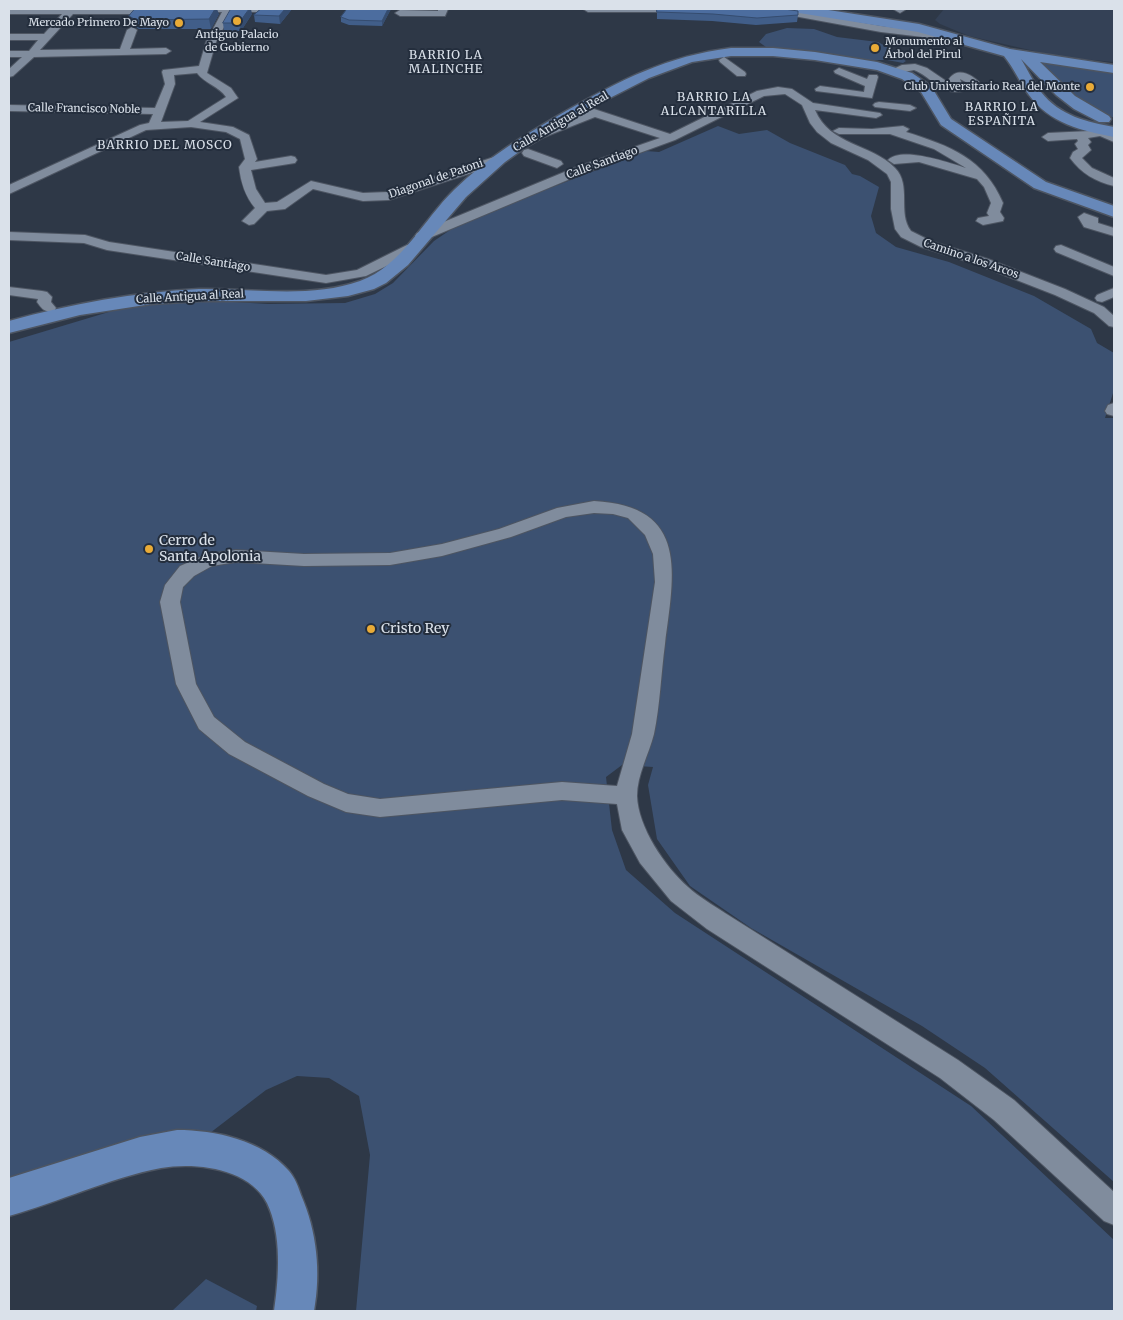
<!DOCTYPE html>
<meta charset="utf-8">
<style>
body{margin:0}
#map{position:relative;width:1123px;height:1320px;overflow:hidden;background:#2e3847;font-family:Merriweather,serif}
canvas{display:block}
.frame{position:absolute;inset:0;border:10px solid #dae1ea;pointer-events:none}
</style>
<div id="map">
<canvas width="1123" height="1320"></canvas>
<div class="frame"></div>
</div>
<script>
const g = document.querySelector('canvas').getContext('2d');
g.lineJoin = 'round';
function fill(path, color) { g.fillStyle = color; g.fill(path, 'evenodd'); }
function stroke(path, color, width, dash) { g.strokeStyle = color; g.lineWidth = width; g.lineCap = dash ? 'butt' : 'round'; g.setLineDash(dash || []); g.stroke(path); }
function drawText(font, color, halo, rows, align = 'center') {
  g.font = font + ' Merriweather,serif'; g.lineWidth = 4; g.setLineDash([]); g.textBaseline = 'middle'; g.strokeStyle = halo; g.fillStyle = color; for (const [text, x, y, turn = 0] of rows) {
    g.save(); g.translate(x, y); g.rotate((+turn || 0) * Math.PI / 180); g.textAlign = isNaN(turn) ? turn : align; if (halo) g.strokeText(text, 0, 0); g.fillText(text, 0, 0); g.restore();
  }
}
const built = new Path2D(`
 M 944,9 L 1114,9 L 1114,62 L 1060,57 L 969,36 L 940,24 L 935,20 Z`);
const green = new Path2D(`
 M 787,28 L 814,29 L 837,37 L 878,42 L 891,49 L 898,56 L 906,61 L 903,63 L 887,60 L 855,60 L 770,50 L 759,42 L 766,34 Z
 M 1035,58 L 1114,69 L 1114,118 L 1084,105 Z
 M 718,126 L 739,134 L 767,130 L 790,143 L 845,165 L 852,174 L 860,176 L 879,187 L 871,216 L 876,233 L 896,247 L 949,262 L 1034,296 L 1091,329 L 1097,343 L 1114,353 L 1114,390 L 1105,418 L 1114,418 L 1114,1182 L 985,1068 L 922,1026 L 751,928 L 690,886 L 657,839 L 648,785 L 653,767 L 622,765 L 606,777 L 612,830 L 626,870 L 675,913 L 971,1106 L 1114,1240 L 1114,1311 L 356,1311 L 370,1155 L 359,1096 L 329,1078 L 297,1076 L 266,1090 L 210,1133 L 165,1135 L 9,1184 L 9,342 L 122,308 L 166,302 L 233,302 L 268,304 L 345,303 L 375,294 L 393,283 L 434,241 L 453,228 L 485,213 L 646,151 L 659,152 Z
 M 206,1279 L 257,1306 L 256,1311 L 172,1311 Z`);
const minor = new Path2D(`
 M 9,9 L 163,9 L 163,13 L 160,14 L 73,14 L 40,50 L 120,49 L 127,30 L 132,27 L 137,30 L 130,49 L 166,48 L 171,51 L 166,54 L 34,57 L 13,76 L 9,77 L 9,69 L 22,57 L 9,57 L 9,51 L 29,51 L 38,40 L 9,40 L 9,34 L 44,34 L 62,14 L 9,14 Z
 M 188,9 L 267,9 L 262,12 L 232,12 L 216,42 L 207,73 L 231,88 L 238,98 L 200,122 L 233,127 L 249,135 L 257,159 L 255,162 L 291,156 L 295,157 L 297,160 L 295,163 L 251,170 L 256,189 L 265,203 L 277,202 L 311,181 L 363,193 L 388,192 L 494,157 L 498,156 L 504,160 L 502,163 L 389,200 L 363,201 L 313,189 L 285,209 L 267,211 L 254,224 L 249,225 L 242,221 L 255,208 C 245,196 241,183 239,167 L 245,159 L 240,139 L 226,132 L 191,127 L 146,130 L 9,194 L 9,185 L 140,125 L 149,123 L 153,114 L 9,111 L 9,105 L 155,108 L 165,84 L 162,72 L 163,70 L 199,66 L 206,42 L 222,12 L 192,13 L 189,12 ZM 197,73 C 205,84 219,86 226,97 L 188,121 L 161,122 L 175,84 L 174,75 Z
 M 438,9 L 448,9 L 445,16 L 400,16 L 395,13 L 400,10 L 438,11 Z
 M 583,9 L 684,9 L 679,12 L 588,12 Z
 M 767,9 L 786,9 L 881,26 L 956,35 L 961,38 L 956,41 L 881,32 L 772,12 Z
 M 893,9 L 904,9 L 905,10 L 900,13 Z
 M 724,57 L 745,72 L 746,74 L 745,76 L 737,76 L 720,62 L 719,60 Z
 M 915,64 L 927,68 L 952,85 L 949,79 C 958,66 973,75 982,85 L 977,88 L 960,79 L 964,89 L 963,91 C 941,96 932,77 914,70 L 894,74 L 889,71 L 902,65 Z
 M 839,68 L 867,79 L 869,75 L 877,75 L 878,77 L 872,98 L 816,91 L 815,89 L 820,86 L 864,92 L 865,86 L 835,73 L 834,71 Z
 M 778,87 L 792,89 L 813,103 L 880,113 L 882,115 L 876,118 L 815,110 C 830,146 871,143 895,168 C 912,185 897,213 911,231 L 931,241 L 988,259 L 1065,289 L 1104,307 L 1114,316 L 1114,327 L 1109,326 L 1094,313 L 1055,295 L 978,265 L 921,247 L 901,237 L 895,229 L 891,209 L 891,182 L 887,174 L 868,160 L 831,143 L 817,132 L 810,123 L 802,105 L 785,94 L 764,96 L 675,140 L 582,174 L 427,239 L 422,240 L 415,236 L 417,233 L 574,168 L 660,138 L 595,117 L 537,140 L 533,142 L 527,138 L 529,136 L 585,112 L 586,109 L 594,109 L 670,134 L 757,91 Z
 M 879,102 L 910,105 L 916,108 L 910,111 L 875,107 L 873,105 L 875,103 Z
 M 1093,125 L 1114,134 L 1114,142 L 1100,136 L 1088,138 L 1091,142 L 1088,145 L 1091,150 L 1082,158 L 1092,168 L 1114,178 L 1114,186 C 1096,182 1081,173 1070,158 L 1073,152 L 1078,149 L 1075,144 L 1078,141 L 1077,139 L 1048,141 L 1042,137 L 1048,133 L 1090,131 L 1087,128 Z
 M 903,126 L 909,129 L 906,132 C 950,146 984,158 1003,203 L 1000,212 L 1004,218 L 1003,221 L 983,225 L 976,221 L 978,218 L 989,216 L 987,213 L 991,203 L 984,187 L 977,179 L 919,162 L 894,164 L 888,160 C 902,146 949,163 966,168 L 934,149 L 890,134 L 839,134 L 833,131 L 839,128 L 872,129 Z
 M 528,149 L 561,161 L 563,164 L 557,168 L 524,156 L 522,153 L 524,150 Z
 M 1084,213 L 1098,218 L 1098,223 L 1114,228 L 1114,236 L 1084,227 L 1078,217 Z
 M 9,232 L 85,235 L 109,242 L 326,275 L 357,270 L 407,245 L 412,244 L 419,248 L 417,251 L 366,276 L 326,283 L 107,250 L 84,243 L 9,240 Z
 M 1061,245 L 1114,267 L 1114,276 L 1056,252 L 1054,249 L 1056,246 Z
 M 9,287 L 42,291 L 47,292 L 52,297 L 51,302 L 56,308 L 54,311 C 45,313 42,309 37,302 L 38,299 L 9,295 Z
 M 1114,288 L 1114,297 L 1102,302 L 1097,301 L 1095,298 L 1097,295 Z
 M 1114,403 L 1114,416 L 1107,414 L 1105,411 L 1108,405 Z
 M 594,501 C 690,506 674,574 665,644 C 661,674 660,705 654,734 C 649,754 637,775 637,796 C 638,827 665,867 688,887 C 699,897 713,905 725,913 L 958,1060 L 1014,1100 L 1114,1192 L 1114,1225 L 1104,1221 L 994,1120 L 940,1078 L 707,929 L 671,901 L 640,863 L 622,830 L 617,804 L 562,800 L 380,817 L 346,812 L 308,796 L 229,754 L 199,729 L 176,684 L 160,602 L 165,585 L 180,566 L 208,554 L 236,550 L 304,554 L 390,553 L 442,544 L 499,529 L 557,508 ZM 594,513 L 613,514 L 628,518 L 645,535 L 653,554 L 655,582 L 632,734 L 617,786 L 562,782 L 380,799 L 348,794 L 324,784 L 245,742 L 214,717 L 196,684 L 180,602 L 183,587 L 194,576 L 212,566 L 236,562 L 304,566 L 390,565 L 442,556 L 511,537 L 566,517 Z`);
const major = new Path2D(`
 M 793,9 L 822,9 L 919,24 L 1010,49 L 1114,65 L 1114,73 L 1040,62 L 1075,96 L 1109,116 L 1111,119 L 1109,122 L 1099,122 L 1074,109 L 1056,95 L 1021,59 C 1028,70 1033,82 1041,92 C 1060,116 1087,122 1114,127 L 1114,137 C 1082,131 1049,123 1029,95 C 1020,83 1014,68 1004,56 L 918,32 L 799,13 L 795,12 Z
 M 731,48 L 773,48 L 815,52 L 877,62 L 912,73 L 931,86 L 951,119 L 1046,182 L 1114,206 L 1114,217 L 1034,188 L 941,125 L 921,92 L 902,79 L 877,70 L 815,60 L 773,56 L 731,56 L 692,62 L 649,78 L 602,102 L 523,149 L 505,162 L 466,197 L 408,265 L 386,283 L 374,289 L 348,296 L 306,301 L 200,301 L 152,304 L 80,315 L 9,333 L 9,321 C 71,304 135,292 199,289 C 251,288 310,299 360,281 C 402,266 424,219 454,190 C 488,157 526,134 566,111 C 621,80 667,56 731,48 Z
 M 177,1130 C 215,1130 262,1140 289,1171 C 295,1178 298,1186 301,1195 C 317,1232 321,1272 314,1311 L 274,1311 C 279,1278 282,1234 267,1203 C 249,1168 195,1162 161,1168 C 109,1178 59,1202 9,1216 L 9,1178 L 140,1137 Z`);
const wall = new Path2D(`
 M 261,9 L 292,9 L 280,24 L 255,22 L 254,15 Z
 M 391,9 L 382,26 L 349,25 L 341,22 L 341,17 Z
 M 657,9 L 798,15 L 797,22 L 756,25 L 712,21 L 657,19 Z
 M 219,14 L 211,29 L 139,29 L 132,25 L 129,16 Z
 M 252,14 L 241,31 L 224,31 L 223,23 Z`);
const shadedWall = new Path2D(`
 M 215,9 L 217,9 L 219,14 L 211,29 L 209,19 Z
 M 249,9 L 251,9 L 252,14 L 241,31 L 239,23 Z
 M 285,9 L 292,9 L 280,24 L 279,16 Z
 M 388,9 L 391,9 L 382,26 L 382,21 Z`);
const building = new Path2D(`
 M 135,9 L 215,9 L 209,19 L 136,20 L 129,16 Z
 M 231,9 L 249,9 L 239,23 L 223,23 Z
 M 261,9 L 285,9 L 279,16 L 254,15 Z
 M 347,9 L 388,9 L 382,21 L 349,20 L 341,17 Z
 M 657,9 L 784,9 L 798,11 L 798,15 L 757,18 L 713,14 L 657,12 Z`);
const markers = [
 [237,21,5,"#e9ab37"],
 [179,23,5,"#e9ab37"],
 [875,48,5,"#e9ab37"],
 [1090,87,5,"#e9ab37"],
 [149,549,5,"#e9ab37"],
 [371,629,5,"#e9ab37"]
];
const farPoinames = [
 ["Mercado Primero De Mayo",169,23],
 ["Antiguo Palacio",237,35,"center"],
 ["de Gobierno",237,48,"center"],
 ["Monumento al",885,42,"left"],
 ["Árbol del Pirul",885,55,"left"],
 ["Club Universitario Real del Monte",1080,87]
];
const farStreetnames = [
 ["Calle Francisco Noble",84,109,1],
 ["Calle Antigua al Real",561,122,-30],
 ["Calle Santiago",602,163,-20],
 ["Diagonal de Patoni",436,179,-19],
 ["Camino a los Arcos",971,259,19],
 ["Calle Santiago",213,262,9],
 ["Calle Antigua al Real",190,297,-3]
];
const farNeighbourhoodnames = [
 ["BARRIO LA",446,56],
 ["MALINCHE",446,70],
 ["BARRIO LA",714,98],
 ["ALCANTARILLA",714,112],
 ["BARRIO LA",1002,108],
 ["ESPAÑITA",1002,122],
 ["BARRIO DEL MOSCO",165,146]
];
const poiNames = [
 ["Cerro de",159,541],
 ["Santa Apolonia",159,557],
 ["Cristo Rey",381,629]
];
fill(built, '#344156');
fill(green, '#3c5171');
stroke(minor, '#4d5562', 2);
stroke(major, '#4d5562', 3);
fill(minor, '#808c9d');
fill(major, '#6788b9');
fill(wall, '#415e89');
fill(shadedWall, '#354c6f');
fill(building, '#4c6d9f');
stroke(building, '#354c6f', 1);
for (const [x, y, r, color] of markers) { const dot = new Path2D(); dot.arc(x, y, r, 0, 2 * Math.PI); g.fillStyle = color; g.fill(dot); stroke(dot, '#242e3d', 2); }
drawText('11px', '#dae1ea', '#242e3d', farPoinames, 'right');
drawText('11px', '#dae1ea', '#242e3d', farStreetnames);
g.letterSpacing = '1px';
drawText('12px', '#dae1ea', '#242e3d', farNeighbourhoodnames);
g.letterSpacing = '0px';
drawText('14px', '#dae1ea', '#242e3d', poiNames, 'left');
</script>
